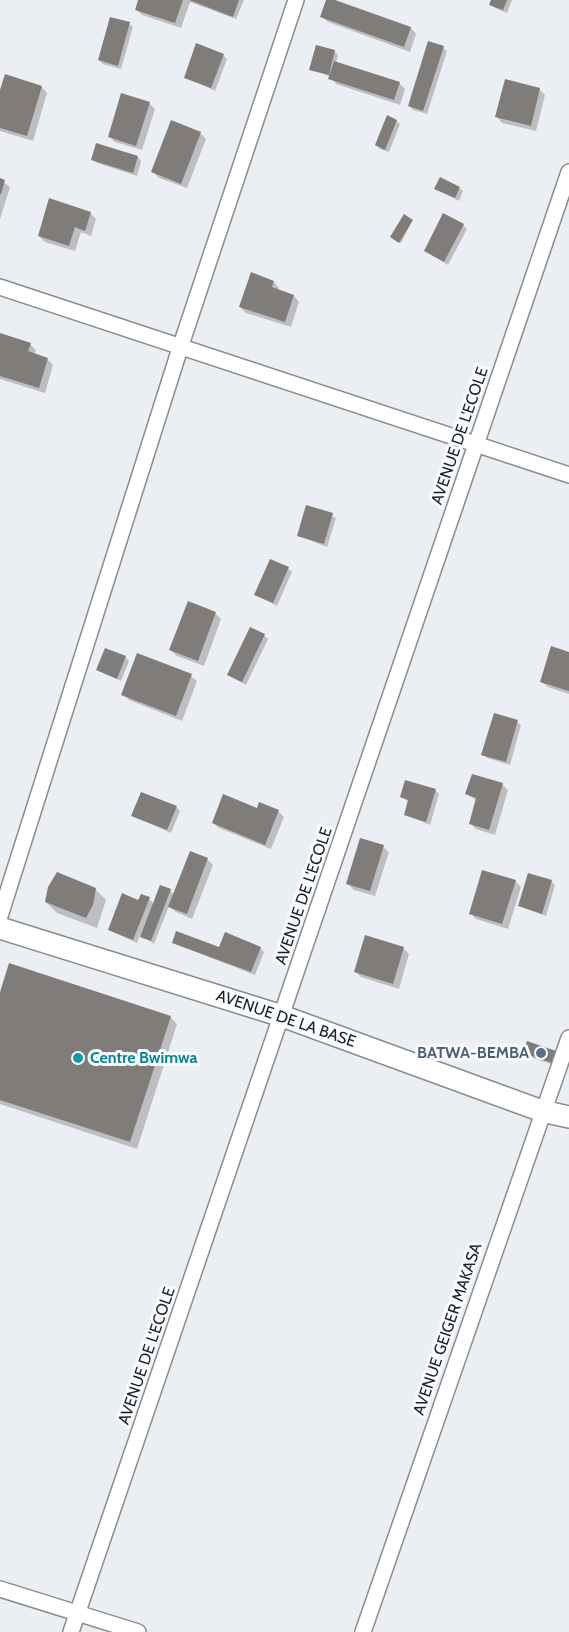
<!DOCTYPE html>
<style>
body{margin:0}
canvas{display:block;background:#ebeef2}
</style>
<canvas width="569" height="1632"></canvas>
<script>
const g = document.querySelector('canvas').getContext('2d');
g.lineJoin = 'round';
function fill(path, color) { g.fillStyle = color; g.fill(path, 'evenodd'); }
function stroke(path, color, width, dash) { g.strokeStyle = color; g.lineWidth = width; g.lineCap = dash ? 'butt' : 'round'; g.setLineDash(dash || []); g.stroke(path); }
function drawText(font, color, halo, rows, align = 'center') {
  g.font = font + ' Cabin,sans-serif'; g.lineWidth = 6; g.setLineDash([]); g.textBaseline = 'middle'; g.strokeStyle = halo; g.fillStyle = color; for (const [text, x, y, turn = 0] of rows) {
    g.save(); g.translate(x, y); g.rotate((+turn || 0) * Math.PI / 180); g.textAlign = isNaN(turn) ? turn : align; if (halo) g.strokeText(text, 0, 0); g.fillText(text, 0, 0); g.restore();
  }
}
const shadow = new Path2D(`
 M 140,0 L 244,0 L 236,19 L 190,2 L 181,28 L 142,15 L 136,9 Z
 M 328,0 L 411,28 L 416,34 L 410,52 L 328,22 L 322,17 Z
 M 493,0 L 512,0 L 507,13 L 495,8 L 491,4 Z
 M 129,24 L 133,27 L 121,69 L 103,64 L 99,60 Z
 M 443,48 L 447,51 L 427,114 L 413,110 L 409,106 Z
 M 334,51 L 338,55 L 336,63 L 399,83 L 405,89 L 400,105 L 336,84 L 331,77 L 311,69 Z
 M 223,55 L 227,59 L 215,91 L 186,77 Z
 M 42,87 L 47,93 L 33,141 L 0,131 L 0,96 Z
 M 539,89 L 545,95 L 536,131 L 502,123 L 497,117 Z
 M 149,103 L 155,109 L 142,150 L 115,142 L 109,136 Z
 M 396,121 L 400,124 L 389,152 L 380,149 L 376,145 Z
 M 200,133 L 206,139 L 187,188 L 159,178 L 153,172 Z
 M 138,157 L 141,161 L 137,176 L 97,163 L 93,160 Z
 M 0,180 L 10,187 L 0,219 Z
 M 459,188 L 463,191 L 459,201 L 436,189 Z
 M 90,213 L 96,219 L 91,236 L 81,232 L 75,251 L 45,242 L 39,236 Z
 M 412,221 L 401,243 L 393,238 Z
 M 463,225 L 467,229 L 448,265 L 426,251 Z
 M 274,282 L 279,288 L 278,291 L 294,296 L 299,302 L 291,327 L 246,313 L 240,307 Z
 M 0,335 L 30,344 L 36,350 L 34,355 L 47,359 L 53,365 L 45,393 L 0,379 Z
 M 307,506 L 336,518 L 327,547 L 299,536 Z
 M 288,569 L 292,572 L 277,606 L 256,595 Z
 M 215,613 L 221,619 L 204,666 L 177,656 L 171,650 Z
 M 264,635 L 268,639 L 246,685 L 233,678 L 229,675 Z
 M 569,653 L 569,694 L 548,687 L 542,682 Z
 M 125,657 L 129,661 L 121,681 L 98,670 Z
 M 191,676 L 197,681 L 182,721 L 129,700 L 123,694 Z
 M 517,722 L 521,725 L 510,765 L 487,758 L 483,754 Z
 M 502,784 L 508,790 L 495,835 L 476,829 L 470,823 L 477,801 L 467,794 Z
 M 435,790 L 439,794 L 430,825 L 405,815 L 409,802 L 402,797 Z
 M 176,807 L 180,811 L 171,833 L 133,816 Z
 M 258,810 L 278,811 L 284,817 L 271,849 L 219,828 L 213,823 Z
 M 383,847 L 389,852 L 375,896 L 354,890 L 348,884 Z
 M 207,859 L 213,865 L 192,919 L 176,912 L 169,906 L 154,944 L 140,935 L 137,943 L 109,930 L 139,902 L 149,899 L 154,904 L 170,890 L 174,895 Z
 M 515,881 L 521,887 L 508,929 L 476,919 L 470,913 Z
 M 551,881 L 555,885 L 546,916 L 520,906 Z
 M 95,889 L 106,900 L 97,928 L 57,913 L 46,902 Z
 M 173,943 L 220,949 L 260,948 L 264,952 L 255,975 Z
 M 403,948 L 409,954 L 399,989 L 361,977 L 356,972 Z
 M 0,997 L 170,1017 L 177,1024 L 137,1149 L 0,1104 Z
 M 527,1043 L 559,1067 L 528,1056 L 524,1052 Z`);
const building = new Path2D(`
 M 138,0 L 183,0 L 175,23 L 135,10 Z
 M 189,0 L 239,0 L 233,17 Z
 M 326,0 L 335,0 L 411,27 L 404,47 L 320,17 Z
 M 491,0 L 507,0 L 503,10 L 489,5 Z
 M 110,17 L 130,22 L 118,66 L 98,60 Z
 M 428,41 L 444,46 L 423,111 L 408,106 Z
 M 196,43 L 224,54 L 211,88 L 184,78 Z
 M 316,45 L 335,50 L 329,75 L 309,70 Z
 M 334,61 L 400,82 L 394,100 L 328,79 Z
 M 5,74 L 42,86 L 27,136 L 0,128 L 0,90 Z
 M 505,79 L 540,88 L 531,126 L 495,117 Z
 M 121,93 L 150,102 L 136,146 L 108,137 Z
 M 387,115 L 397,120 L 385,150 L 375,145 Z
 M 171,120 L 201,132 L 181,184 L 151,172 Z
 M 96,143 L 138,156 L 133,173 L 91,160 Z
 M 440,177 L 460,187 L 455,198 L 434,189 Z
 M 0,178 L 5,180 L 1,194 L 0,194 Z
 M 49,198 L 91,212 L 85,231 L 75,227 L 69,246 L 38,236 Z
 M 443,213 L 464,224 L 444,262 L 424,251 Z
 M 404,214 L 413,220 L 399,243 L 390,237 Z
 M 251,272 L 274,281 L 272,287 L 294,295 L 285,322 L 239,307 Z
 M 0,333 L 31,343 L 28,351 L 48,358 L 39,388 L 0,376 Z
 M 306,505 L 333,513 L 324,544 L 297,536 Z
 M 270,559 L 289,567 L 273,603 L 254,595 Z
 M 188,601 L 216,612 L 198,661 L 169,650 Z
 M 250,627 L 265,634 L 242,682 L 227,675 Z
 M 551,646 L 569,652 L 569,691 L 540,682 Z
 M 105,648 L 126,656 L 117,679 L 96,670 Z
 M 137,653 L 192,674 L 176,716 L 121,695 Z
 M 494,713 L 518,720 L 506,762 L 481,755 Z
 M 472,774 L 503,783 L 489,830 L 469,824 L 476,798 L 465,794 Z
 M 405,780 L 436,789 L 426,822 L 404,815 L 408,800 L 400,797 Z
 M 141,792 L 177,806 L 167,830 L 131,816 Z
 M 223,794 L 257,808 L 259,802 L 279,810 L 265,845 L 212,823 Z
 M 360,838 L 384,845 L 370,891 L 346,884 Z
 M 190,851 L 208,858 L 187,914 L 168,907 Z
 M 482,870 L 516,880 L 502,924 L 469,914 Z
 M 57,872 L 96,888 L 93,905 L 86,918 L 45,902 L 48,887 Z
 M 528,873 L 552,880 L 542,914 L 518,906 Z
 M 160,885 L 171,889 L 151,941 L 140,937 Z
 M 122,893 L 138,900 L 141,894 L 150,897 L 133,940 L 108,930 Z
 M 176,931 L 219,947 L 225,932 L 261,947 L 251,972 L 172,943 Z
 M 365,935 L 404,947 L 393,984 L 354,972 Z
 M 9,963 L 171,1016 L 130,1142 L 0,1100 L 0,992 Z
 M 527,1041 L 559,1052 L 555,1064 L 523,1053 Z`);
const street = new Path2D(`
 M 0,287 L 569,475
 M 0,916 L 181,345 L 296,0
 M 0,1589 L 138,1632
 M 71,1632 L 569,172
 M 363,1632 L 569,1038`);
const secondary = new Path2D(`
 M 0,928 L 282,1016 L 542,1111 L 569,1117`);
const markers = [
 [541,1053,6,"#5c6f8a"],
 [78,1058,6,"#0f9aa8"]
];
const streetNames = [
 ["AVENUE DE L'ECOLE",460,436,-71],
 ["AVENUE DE L'ECOLE",304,896,-71],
 ["AVENUE DE LA BASE",286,1019,19],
 ["AVENUE GEIGER MAKASA",448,1329,-71],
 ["AVENUE DE L'ECOLE",147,1356,-71]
];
const serviceNames = [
 ["BATWA-BEMBA",529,1053]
];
const cultureNames = [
 ["Centre Bwimwa",90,1058]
];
fill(shadow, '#0003');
fill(building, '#807c79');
stroke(street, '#898d90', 18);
stroke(secondary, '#898d90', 24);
stroke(street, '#fff', 15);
stroke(secondary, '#fff', 21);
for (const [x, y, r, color] of markers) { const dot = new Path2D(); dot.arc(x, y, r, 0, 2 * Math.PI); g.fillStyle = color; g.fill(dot); stroke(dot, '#f9fcff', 2); }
drawText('16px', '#1e1f21', '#f9fcff', streetNames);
drawText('bold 16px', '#4e5e75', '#f9fcff', serviceNames, 'right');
drawText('bold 16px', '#0d838f', '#f9fcff', cultureNames, 'left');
</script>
